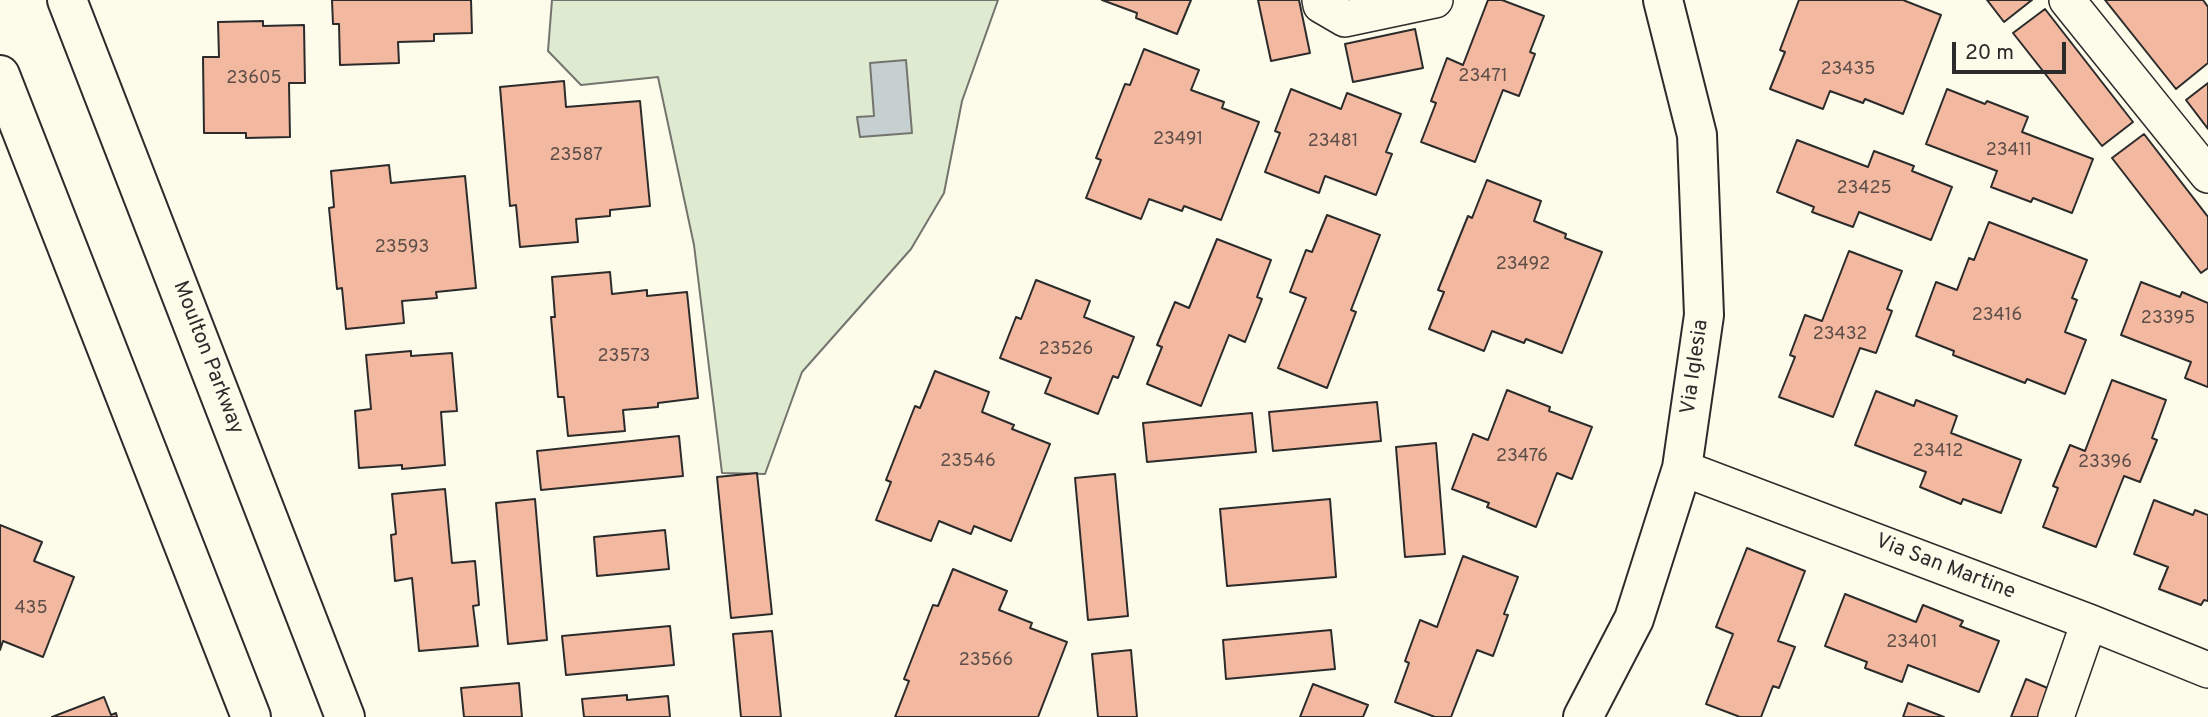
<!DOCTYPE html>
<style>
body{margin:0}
#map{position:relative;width:2208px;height:717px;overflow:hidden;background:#fdfbea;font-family:Overpass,sans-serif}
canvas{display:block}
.scale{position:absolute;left:1952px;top:42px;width:114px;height:32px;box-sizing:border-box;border:4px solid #2b2b2b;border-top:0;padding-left:9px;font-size:21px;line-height:24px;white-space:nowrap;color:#2b2b2b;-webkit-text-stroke:5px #fdfbea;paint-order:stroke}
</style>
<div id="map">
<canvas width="2208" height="717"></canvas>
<div class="scale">20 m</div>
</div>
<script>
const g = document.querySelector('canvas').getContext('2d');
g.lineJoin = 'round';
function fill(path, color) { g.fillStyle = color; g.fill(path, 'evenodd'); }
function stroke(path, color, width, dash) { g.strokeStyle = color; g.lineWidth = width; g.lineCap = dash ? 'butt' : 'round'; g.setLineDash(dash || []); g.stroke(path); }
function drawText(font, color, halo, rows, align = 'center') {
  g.font = font + ' Overpass,sans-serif'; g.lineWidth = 5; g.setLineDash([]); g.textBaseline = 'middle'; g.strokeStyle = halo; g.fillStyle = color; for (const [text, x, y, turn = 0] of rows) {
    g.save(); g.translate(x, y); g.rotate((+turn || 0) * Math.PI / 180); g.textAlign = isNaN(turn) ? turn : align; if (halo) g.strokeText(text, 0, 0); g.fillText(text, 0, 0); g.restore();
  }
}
const green = new Path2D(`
 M 552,0 L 998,0 L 962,101 L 944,193 L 911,249 L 802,372 L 765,474 L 722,473 L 694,245 L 658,77 L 581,85 L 548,51 Z`);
const water = new Path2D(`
 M 906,60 L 912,133 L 860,137 L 857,117 L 874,116 L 870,63 Z`);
const building = new Path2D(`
 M 332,0 L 471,0 L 472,33 L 434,34 L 434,41 L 398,42 L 399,63 L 340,65 L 339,24 L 333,24 Z
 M 1102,0 L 1191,0 L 1177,34 L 1136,18 L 1137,13 Z
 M 1258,0 L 1299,0 L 1310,53 L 1271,61 Z
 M 1488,0 L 1502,0 L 1544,16 L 1530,52 L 1535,54 L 1519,96 L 1503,90 L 1475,162 L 1421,142 L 1436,103 L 1431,101 L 1447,58 L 1463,65 Z
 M 1799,0 L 1903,0 L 1941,15 L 1903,114 L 1865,99 L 1863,103 L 1830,91 L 1823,109 L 1770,89 L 1785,52 L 1780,50 Z
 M 1987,0 L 2032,0 L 2004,22 Z
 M 2105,0 L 2203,0 L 2208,7 L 2208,63 L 2176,89 Z
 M 2045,9 L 2133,122 L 2102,146 L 2013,33 Z
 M 263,21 L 263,26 L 304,25 L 305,83 L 289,83 L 290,137 L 246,138 L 246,133 L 204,133 L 203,57 L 219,57 L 218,22 Z
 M 1415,29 L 1423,68 L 1353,82 L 1345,44 Z
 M 1144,49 L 1199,70 L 1191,90 L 1224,102 L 1222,108 L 1259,122 L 1221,220 L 1184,206 L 1182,211 L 1149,199 L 1141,219 L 1086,198 L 1101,160 L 1096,158 L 1125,84 L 1130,85 Z
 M 564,81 L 566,107 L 640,101 L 650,206 L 610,210 L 610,216 L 576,219 L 578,242 L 520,247 L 516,205 L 510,206 L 500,87 Z
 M 2208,83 L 2208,129 L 2186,100 Z
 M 1291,89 L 1341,109 L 1347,93 L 1401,114 L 1386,152 L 1392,154 L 1376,195 L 1325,176 L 1319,193 L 1265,172 L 1280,133 L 1275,131 Z
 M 1947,89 L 1985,104 L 1987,101 L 2028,117 L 2022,132 L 2093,159 L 2072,213 L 2033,198 L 2031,202 L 1991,187 L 1997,171 L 1926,144 Z
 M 2144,134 L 2208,217 L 2208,268 L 2201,273 L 2112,158 Z
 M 1797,140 L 1868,167 L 1874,151 L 1914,166 L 1912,171 L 1952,187 L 1931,240 L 1859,212 L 1853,227 L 1812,212 L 1814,207 L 1777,192 Z
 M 389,165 L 391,183 L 465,176 L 476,288 L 436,292 L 437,298 L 402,301 L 404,323 L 346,329 L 342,288 L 337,289 L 329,208 L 334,207 L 331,171 Z
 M 1487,180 L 1541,201 L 1534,221 L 1566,234 L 1565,238 L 1602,252 L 1562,353 L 1526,339 L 1524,343 L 1492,331 L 1484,351 L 1429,329 L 1444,292 L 1438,290 L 1468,216 L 1472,218 Z
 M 1327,215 L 1380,235 L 1351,310 L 1356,312 L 1327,388 L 1278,368 L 1306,298 L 1290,292 L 1306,250 L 1312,252 Z
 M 1989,222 L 2087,260 L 2072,298 L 2077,300 L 2065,332 L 2086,340 L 2065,394 L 2027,379 L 2025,383 L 1953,355 L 1954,351 L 1916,336 L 1936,282 L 1957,290 L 1969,258 L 1974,260 Z
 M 1217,239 L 1271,260 L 1257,297 L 1262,299 L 1245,342 L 1229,335 L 1201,406 L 1147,384 L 1162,347 L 1157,345 L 1175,302 L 1189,308 Z
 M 1849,251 L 1902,271 L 1887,309 L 1892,311 L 1876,353 L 1860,348 L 1833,417 L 1779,397 L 1795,357 L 1790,355 L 1805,315 L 1822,321 Z
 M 610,272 L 612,294 L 647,290 L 647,296 L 687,292 L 698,398 L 658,403 L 658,407 L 623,410 L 625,431 L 568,436 L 564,397 L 558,397 L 551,317 L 555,317 L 552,277 Z
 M 1036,280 L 1090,301 L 1084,317 L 1134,337 L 1118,378 L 1113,376 L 1098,414 L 1045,393 L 1051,378 L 1000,358 L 1016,317 L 1021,319 Z
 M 2141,282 L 2180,297 L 2182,292 L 2208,303 L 2208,387 L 2185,378 L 2191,362 L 2121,335 Z
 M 411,351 L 411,356 L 452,353 L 457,411 L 441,412 L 445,465 L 402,469 L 402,465 L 359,468 L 355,411 L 371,409 L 366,355 Z
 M 935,371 L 989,392 L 982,412 L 1014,425 L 1012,429 L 1050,444 L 1011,541 L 974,526 L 971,534 L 939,521 L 931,541 L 876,520 L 891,482 L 886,480 L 915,406 L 920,408 Z
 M 2112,380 L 2166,400 L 2152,438 L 2157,440 L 2140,482 L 2124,476 L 2096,547 L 2043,527 L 2058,488 L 2053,486 L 2070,445 L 2085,451 Z
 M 1507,390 L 1550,407 L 1549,411 L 1592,427 L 1572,479 L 1557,473 L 1536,527 L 1487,507 L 1489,503 L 1452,489 L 1473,434 L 1488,440 Z
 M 1876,391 L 1914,406 L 1916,400 L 1957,416 L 1951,433 L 2021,460 L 2001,513 L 1963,499 L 1961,504 L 1920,487 L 1926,472 L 1855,445 Z
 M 1377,402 L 1381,441 L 1273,451 L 1269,412 Z
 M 1252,413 L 1256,452 L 1147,462 L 1143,423 Z
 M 679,436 L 683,476 L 541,490 L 537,451 Z
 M 1436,443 L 1445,554 L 1405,557 L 1396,447 Z
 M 757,473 L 772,614 L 731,618 L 717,477 Z
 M 1115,474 L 1128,616 L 1088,620 L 1075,478 Z
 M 445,489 L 452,563 L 475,561 L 479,605 L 473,606 L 478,646 L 419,651 L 412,578 L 395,581 L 391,535 L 396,534 L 392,494 Z
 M 535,499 L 547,640 L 508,644 L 496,503 Z
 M 1330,499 L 1336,577 L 1227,586 L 1220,509 Z
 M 2154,500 L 2193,515 L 2195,510 L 2208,515 L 2208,601 L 2204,600 L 2201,605 L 2159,589 L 2168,567 L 2134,554 Z
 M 0,525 L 42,542 L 34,561 L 74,577 L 43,657 L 3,641 L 0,650 Z
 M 665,530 L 669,569 L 597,576 L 594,537 Z
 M 1747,548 L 1805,571 L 1778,641 L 1795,647 L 1779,688 L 1773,686 L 1761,717 L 1740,717 L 1706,704 L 1733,634 L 1716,627 Z
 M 1463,556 L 1518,577 L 1504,614 L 1508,615 L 1493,656 L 1477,650 L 1451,717 L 1435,717 L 1395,702 L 1409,663 L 1405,661 L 1420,620 L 1437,627 Z
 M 953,569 L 1007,591 L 999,610 L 1032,623 L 1030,628 L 1067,642 L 1038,717 L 895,717 L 909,681 L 904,679 L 933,605 L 938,606 Z
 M 1845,594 L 1916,622 L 1923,605 L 1963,621 L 1960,626 L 1999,641 L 1979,692 L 1908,665 L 1902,682 L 1865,668 L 1867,662 L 1825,646 Z
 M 670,626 L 674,665 L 566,675 L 562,636 Z
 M 1331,630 L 1335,669 L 1226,679 L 1223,640 Z
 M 772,631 L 781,717 L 741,717 L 733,634 Z
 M 1131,650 L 1137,717 L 1098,717 L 1092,654 Z
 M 2026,679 L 2062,694 L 2053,717 L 2011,717 Z
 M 519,683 L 522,717 L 464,717 L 461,688 Z
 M 1313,684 L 1368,705 L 1363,717 L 1300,717 Z
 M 627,695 L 627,700 L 668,696 L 670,717 L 584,717 L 582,699 Z
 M 104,697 L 111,715 L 116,713 L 117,717 L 52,717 Z
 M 1908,703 L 1944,717 L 1903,717 Z`);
const minor = new Path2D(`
 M 1320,0 L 1321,5 L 1345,19 L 1435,0
 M 2067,0 L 2208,175
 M 1682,468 L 2089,622 L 2208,670
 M 2056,717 L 2089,622`);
const tertiary = new Path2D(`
 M 1583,717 L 1634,619 L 1682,468 L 1704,315 L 1697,135 L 1663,0`);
const primary = new Path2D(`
 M 67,0 L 345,717
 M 0,75 L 251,717`);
const numberNames = [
 ["23435",1848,70],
 ["23471",1483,77],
 ["23605",254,79],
 ["23491",1178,140],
 ["23481",1333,142],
 ["23411",2009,151],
 ["23587",576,156],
 ["23425",1864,189],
 ["23593",402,248],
 ["23492",1523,265],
 ["23416",1997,316],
 ["23395",2168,319],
 ["23432",1840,335],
 ["23526",1066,350],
 ["23573",624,357],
 ["23412",1938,452],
 ["23476",1522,457],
 ["23546",968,462],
 ["23396",2105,463],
 ["435",31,609],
 ["23401",1912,643],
 ["23566",986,661]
];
const streetNames = [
 ["Moulton Parkway",207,358,69],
 ["Via Iglesia",1696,367,-82],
 ["Via San Martine",1945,568,21]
];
fill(green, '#deebd1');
stroke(green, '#74746e', 2);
fill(water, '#c7d0d0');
stroke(water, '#74746e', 2);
fill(building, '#f2b8a0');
stroke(building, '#2b2b2b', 2);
stroke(minor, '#2b2b2b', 38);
stroke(tertiary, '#2b2b2b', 42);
stroke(primary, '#2b2b2b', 42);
stroke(minor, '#fdfbea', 35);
stroke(tertiary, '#fdfbea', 38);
stroke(primary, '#fdfbea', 38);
drawText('18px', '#5d4e48', null, numberNames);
drawText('21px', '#2b2b2b', '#fdfbea', streetNames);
</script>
